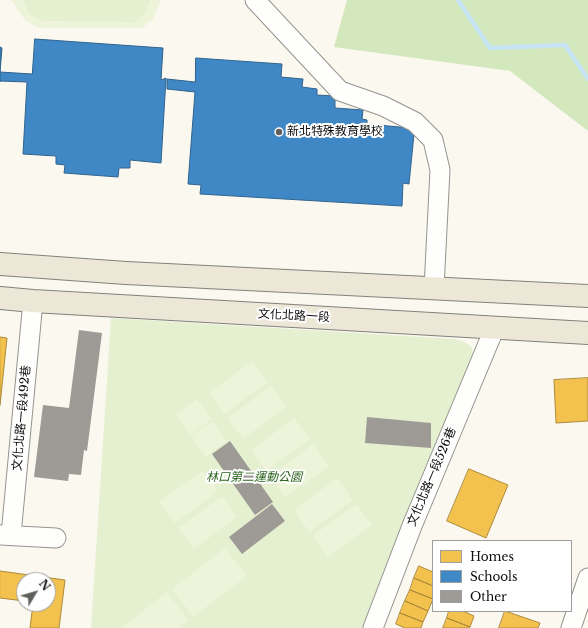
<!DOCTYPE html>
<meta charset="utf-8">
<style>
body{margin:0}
#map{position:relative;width:588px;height:628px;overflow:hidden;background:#fbf8f0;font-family:"Libre Baskerville",serif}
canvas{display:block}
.legend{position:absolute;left:432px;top:540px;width:140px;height:72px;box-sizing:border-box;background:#fff;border:1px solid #9e9e9e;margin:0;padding:5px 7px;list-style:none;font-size:12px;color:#0d0d0d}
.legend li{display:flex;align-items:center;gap:8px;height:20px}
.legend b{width:20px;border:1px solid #9e9e9e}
.north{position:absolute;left:16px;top:572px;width:40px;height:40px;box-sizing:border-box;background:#fff;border:1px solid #9e9e9e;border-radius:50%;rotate:52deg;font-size:11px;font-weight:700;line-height:16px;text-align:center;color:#0d0d0d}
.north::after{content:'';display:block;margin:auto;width:14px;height:18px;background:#605f5c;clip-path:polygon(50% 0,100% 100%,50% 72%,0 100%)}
</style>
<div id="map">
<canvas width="588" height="628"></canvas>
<ul class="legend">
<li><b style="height:11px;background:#f2c14e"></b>Homes</li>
<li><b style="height:11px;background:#3f88c5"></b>Schools</li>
<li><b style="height:11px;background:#9e9b96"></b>Other</li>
</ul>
<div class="north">N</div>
</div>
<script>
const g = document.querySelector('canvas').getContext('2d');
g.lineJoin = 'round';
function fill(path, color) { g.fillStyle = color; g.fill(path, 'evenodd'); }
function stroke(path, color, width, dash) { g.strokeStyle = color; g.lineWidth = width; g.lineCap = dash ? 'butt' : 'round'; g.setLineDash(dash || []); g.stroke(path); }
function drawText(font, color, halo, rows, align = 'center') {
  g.font = font + ' "Libre Baskerville","Noto Sans TC",serif'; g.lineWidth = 4; g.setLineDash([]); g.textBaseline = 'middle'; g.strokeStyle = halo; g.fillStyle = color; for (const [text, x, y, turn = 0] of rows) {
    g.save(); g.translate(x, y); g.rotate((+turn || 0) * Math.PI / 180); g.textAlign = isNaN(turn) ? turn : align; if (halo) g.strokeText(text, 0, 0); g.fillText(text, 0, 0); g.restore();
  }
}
const green = new Path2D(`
 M 22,0 L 151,0 L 145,14 L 136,23 L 41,21 L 30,15 Z
 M 111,318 L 455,339 C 470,343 475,346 472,362 L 364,628 L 91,628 Z`);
const forest = new Path2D(`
 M 347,0 L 588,0 L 588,131 L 510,71 L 334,47 Z`);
const pitch = new Path2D(`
 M 11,0 L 22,0 L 30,15 L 41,21 L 136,23 L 145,14 L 151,0 L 161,0 L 154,18 L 142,28 L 38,28 L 25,20 Z
 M 252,361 L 268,382 L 224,414 L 209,393 Z
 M 271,386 L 286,407 L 243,439 L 227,418 Z
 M 197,399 L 212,419 L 190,435 L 176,414 Z
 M 294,418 L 310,439 L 266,471 L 251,450 Z
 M 213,421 L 227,441 L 206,457 L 191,436 Z
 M 313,444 L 329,466 L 285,497 L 270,476 Z
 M 203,470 L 218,491 L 175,523 L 159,502 Z
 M 337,478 L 353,500 L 309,532 L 294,510 Z
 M 222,496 L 237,517 L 194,549 L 178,528 Z
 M 356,504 L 372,525 L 328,557 L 312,536 Z
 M 225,548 L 247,576 L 193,617 L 172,589 Z
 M 167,592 L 189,621 L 179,628 L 121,628 Z`);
const homes = new Path2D(`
 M 0,337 L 7,338 L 0,405 Z
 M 588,378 L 588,421 L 556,423 L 554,380 Z
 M 469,469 L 508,485 L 486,538 L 447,521 Z
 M 419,566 L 433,572 L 433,586 L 414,578 Z
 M 0,571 L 65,580 L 59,628 L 30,628 L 33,604 L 48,604 L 48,580 L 24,580 L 24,601 L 0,598 Z
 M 414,578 L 433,586 L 433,599 L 410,590 Z
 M 410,590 L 433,599 L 428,611 L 405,601 Z
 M 405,601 L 428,611 L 423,622 L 400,613 Z
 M 449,611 L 463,611 L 474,616 L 470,627 L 447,618 Z
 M 505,611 L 540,623 L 538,628 L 499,628 Z
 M 400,613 L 423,622 L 421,628 L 405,628 L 396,624 Z
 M 447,618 L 470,627 L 469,628 L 443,628 Z`);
const schools = new Path2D(`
 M 35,39 L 163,48 L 161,80 L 166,78 L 161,163 L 130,160 L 130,168 L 119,168 L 118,177 L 64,173 L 65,165 L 56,164 L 56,156 L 23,154 L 27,82 L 0,81 L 0,82 L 0,47 L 2,48 L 0,72 L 32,74 Z
 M 196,58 L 282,64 L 281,77 L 303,79 L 302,87 L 317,89 L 317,95 L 335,96 L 335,108 L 363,110 L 362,119 L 367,120 L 367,124 L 410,128 L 414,134 L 409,184 L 403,183 L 402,206 L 200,194 L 201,185 L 188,184 L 195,92 L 167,89 L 167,79 L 195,82 Z`);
const stream = new Path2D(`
 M 458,0 L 490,48 L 565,45 L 588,79`);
const building = new Path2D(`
 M 79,330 L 102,333 L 87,451 L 84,450 L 81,475 L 69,474 L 68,481 L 34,477 L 43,405 L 69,408 Z
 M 367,417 L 431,423 L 431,448 L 365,443 Z
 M 230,441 L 273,502 L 255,515 L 212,454 Z
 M 272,504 L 285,521 L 242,554 L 229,537 Z`);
const minor = new Path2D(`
 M 255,0 L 340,91 L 383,106 L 415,122 L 433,140 L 440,170 L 434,288
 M 0,535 L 56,538
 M 11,535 L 33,301
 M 373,628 L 412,526 L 495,327
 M 571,628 L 588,578`);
const major = new Path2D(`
 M 0,264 L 126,273 L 588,296
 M 0,298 L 33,301 L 588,333`);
const markers = [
 [279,132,4,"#605f5c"]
];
const poiNames = [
 ["新北特殊教育學校",287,132]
];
const streetNames = [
 ["文化北路一段",294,316,3],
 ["文化北路一段492巷",22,418,-85],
 ["文化北路一段526巷",432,477,-67]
];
const parkNames = [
 ["林口第二運動公園",254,478]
];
fill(green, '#e4f0d0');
fill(forest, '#d4e8be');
fill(pitch, '#eef4da');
fill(homes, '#f2c14e');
stroke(homes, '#ad8b3a', 1);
fill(schools, '#3f88c5');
stroke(schools, '#30638e', 1);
stroke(stream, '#c7e5f4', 4.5);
fill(building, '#9e9b96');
stroke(minor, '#94938f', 21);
stroke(major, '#81807c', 24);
stroke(minor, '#fefefd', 19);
stroke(major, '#ede7d8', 22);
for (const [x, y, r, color] of markers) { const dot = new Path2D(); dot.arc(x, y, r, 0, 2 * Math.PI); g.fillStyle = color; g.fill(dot); stroke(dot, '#fff', 1.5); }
drawText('12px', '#0d0d0d', '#fff', poiNames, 'left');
drawText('12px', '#0d0d0d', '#fff', streetNames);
drawText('italic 12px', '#2c641d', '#fff', parkNames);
</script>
